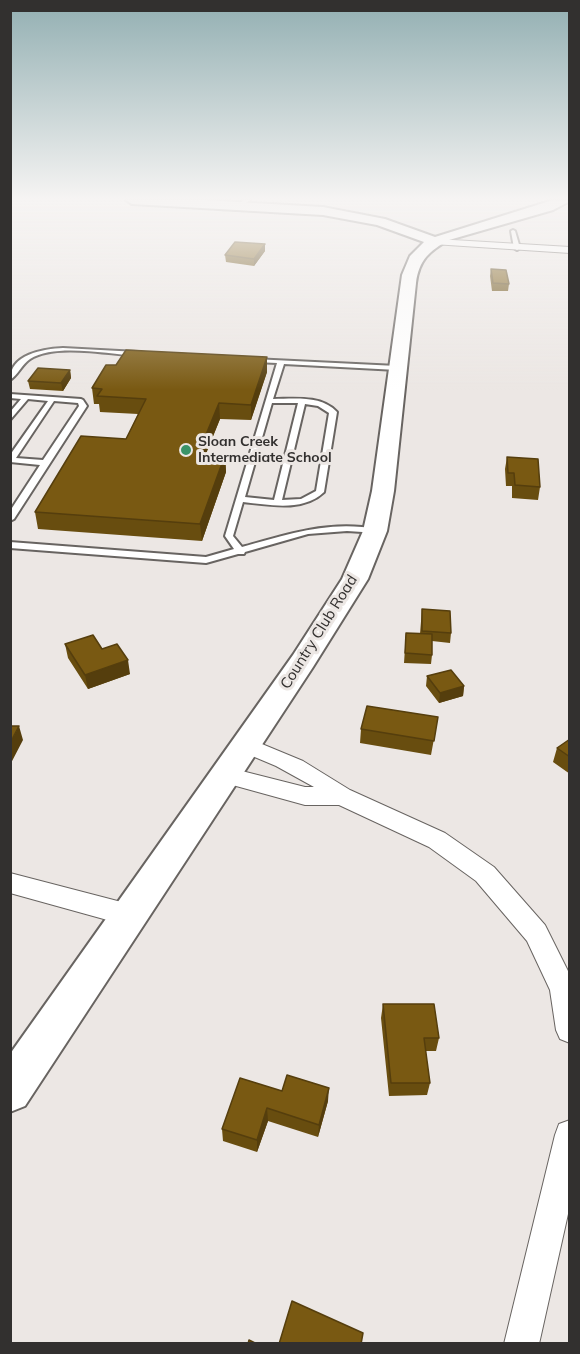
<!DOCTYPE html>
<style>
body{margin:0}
#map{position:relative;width:580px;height:1354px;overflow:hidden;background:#ece7e4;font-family:Mulish,sans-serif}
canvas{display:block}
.frame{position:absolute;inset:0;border:12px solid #32302f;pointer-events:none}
</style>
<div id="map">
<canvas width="580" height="1354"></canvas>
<div class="frame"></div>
</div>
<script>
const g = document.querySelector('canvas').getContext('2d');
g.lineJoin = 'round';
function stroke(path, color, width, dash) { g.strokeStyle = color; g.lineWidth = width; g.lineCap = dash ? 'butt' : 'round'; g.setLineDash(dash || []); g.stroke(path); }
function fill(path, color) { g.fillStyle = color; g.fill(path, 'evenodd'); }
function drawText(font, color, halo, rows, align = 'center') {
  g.font = font + ' Mulish,sans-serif'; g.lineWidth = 6; g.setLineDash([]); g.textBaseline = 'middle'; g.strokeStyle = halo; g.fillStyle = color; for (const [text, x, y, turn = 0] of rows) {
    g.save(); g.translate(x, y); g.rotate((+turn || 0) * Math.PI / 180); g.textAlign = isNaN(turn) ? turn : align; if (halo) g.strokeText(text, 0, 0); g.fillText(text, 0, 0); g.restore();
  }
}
const lane = new Path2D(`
 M 244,200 L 250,200 L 242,206 L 238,206 L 238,204 Z
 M 513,230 L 515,231 L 520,248 L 517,250 L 514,248 L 511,231 Z
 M 63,348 L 138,352 L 141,354 L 138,356 C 108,354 55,343 30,359 C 22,364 18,375 10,380 C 10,354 43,349 63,348 Z
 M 253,359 L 397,366 L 400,368 L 397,370 L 284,364 L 273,399 C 294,399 321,395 337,412 L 324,492 C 303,512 270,505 243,502 L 233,536 L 242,547 C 282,536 320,523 362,527 C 368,528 374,528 379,531 L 378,533 L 347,531 L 308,534 L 245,552 L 244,554 L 238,554 L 206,563 L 10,548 L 10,542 L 206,557 L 234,549 L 225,536 L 277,363 L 255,362 L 252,360 ZM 272,403 L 298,403 L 274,500 L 245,497 ZM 305,404 L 318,406 L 329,413 L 316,491 L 301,499 L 282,500 Z
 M 10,394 L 81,399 L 83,400 L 87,406 L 14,519 L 10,521 L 10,511 L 40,465 L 10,462 L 10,455 L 48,401 L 28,399 L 10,420 L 10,412 L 21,399 L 10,398 ZM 54,401 L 78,403 L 79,406 L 43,460 L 16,458 Z`);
const street = new Path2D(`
 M 436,239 L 570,247 L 570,253 L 433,244 L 433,240 Z
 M 245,737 L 303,761 L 350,790 L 445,833 L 494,867 L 545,925 L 570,975 L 570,1043 L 560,1039 L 556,1030 L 550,990 L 527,941 L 476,881 L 429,847 L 339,805 L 305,805 L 218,781 L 215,775 L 218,769 L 226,767 L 305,787 L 314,787 L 276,766 L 238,750 L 234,745 L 238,740 Z
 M 10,873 L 129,904 L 138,907 L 142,915 L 138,923 L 129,926 L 10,893 Z
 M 570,1120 L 570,1205 L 539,1344 L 504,1344 L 555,1135 L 559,1124 Z`);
const secondary = new Path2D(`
 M 126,200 L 203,200 L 323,207 L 385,219 L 435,237 L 553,200 L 570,201 L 553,210 L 449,240 C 429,251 419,260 416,283 L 394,491 L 387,531 L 368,579 L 313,667 L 25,1106 L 10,1112 L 10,1054 L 293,655 L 342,579 L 363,531 L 372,491 L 402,275 L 410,256 L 424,242 L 377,225 L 323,215 L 132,204 Z`);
const wall = new Path2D(`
 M 265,244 L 265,251 L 254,266 L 226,262 L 225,255 Z
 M 491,269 L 509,284 L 508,291 L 492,291 L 490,276 Z
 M 267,357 L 267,372 L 251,420 L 220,419 L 206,454 L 225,455 L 226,472 L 202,541 L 38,529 L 35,512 L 126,439 L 138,414 L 100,412 L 99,404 L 94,404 L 92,388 L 116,365 Z
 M 70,370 L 71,378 L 63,391 L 30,389 L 28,381 Z
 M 507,457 L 540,487 L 538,500 L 512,498 L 512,486 L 506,486 L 505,469 Z
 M 422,609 L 451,633 L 450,643 L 432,641 L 432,655 L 431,664 L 404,663 L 406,633 L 420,634 Z
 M 65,644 L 102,649 L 130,674 L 88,689 L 68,658 Z
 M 427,676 L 464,686 L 463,696 L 439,703 L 426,686 Z
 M 438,717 L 431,755 L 360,743 L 361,729 Z
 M 570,739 L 570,774 L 553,762 L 557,748 Z
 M 383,1004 L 439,1038 L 436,1051 L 425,1051 L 430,1083 L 427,1095 L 389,1096 L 381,1018 Z
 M 282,1091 L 328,1101 L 318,1137 L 268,1121 L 257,1152 L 223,1141 L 222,1129 Z`);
const shadedWall = new Path2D(`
 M 265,244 L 265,251 L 254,266 L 254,259 Z
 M 267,357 L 267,372 L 251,420 L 251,405 Z
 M 70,370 L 71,378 L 63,391 L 61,383 Z
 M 219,403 L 220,419 L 199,470 L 198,454 Z
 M 225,455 L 226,472 L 202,541 L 200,524 Z
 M 128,660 L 130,674 L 88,689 L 85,675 Z
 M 464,686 L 463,696 L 439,703 L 440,693 Z
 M 19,726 L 23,740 L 10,765 L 10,743 Z
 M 329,1088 L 328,1101 L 318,1137 L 319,1125 Z
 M 267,1108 L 268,1121 L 257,1152 L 257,1140 Z`);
const building = new Path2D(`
 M 235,242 L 265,244 L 254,259 L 225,255 Z
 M 491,269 L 506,270 L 509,284 L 493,283 Z
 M 126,350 L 267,357 L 251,405 L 219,403 L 198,454 L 225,455 L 200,524 L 35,512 L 81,436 L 126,439 L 146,399 L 97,396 L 102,389 L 92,388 L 106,365 L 116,365 Z
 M 38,368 L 70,370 L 61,383 L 28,381 Z
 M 507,457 L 538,459 L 540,487 L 515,485 L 514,473 L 508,473 Z
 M 422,609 L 450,611 L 451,633 L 422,631 Z
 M 406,633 L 432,634 L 432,655 L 405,653 Z
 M 93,635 L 102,649 L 117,644 L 128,660 L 85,675 L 65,644 Z
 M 451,670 L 464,686 L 440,693 L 427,676 Z
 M 367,706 L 438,717 L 434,741 L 361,729 Z
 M 10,726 L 19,726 L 10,743 Z
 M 570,739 L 570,757 L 557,748 Z
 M 383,1004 L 434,1004 L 439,1038 L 424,1038 L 430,1083 L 391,1083 Z
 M 287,1075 L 329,1088 L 319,1125 L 267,1108 L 257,1140 L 222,1129 L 240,1078 L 282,1091 Z
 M 292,1301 L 363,1333 L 361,1344 L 279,1344 Z
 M 249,1340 L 257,1344 L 248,1344 Z`);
const markers = [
 [186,450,6,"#3a9368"]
];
const farPoinames = [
 ["Sloan Creek",198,442],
 ["Intermediate School",198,458]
];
const streetNames = [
 ["Country Club Road",319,632,-58]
];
stroke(lane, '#686461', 4);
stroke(street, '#686461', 2);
stroke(secondary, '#686461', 4);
fill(lane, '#fff');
fill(street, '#fff');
fill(secondary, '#fff');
fill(wall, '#684d0f');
fill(shadedWall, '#553e0d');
fill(building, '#795912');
stroke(building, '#553e0d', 1.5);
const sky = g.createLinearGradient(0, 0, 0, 390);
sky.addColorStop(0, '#92afb2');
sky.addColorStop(0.51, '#f6f4f3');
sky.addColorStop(1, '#f6f4f300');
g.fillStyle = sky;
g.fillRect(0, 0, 580, 390);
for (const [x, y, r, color] of markers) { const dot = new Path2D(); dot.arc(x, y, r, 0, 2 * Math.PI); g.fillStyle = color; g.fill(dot); stroke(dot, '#ece7e4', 2); }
drawText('bold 14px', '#32302f', '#ece7e4', farPoinames, 'left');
drawText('15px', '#32302f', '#ece7e4', streetNames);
</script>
